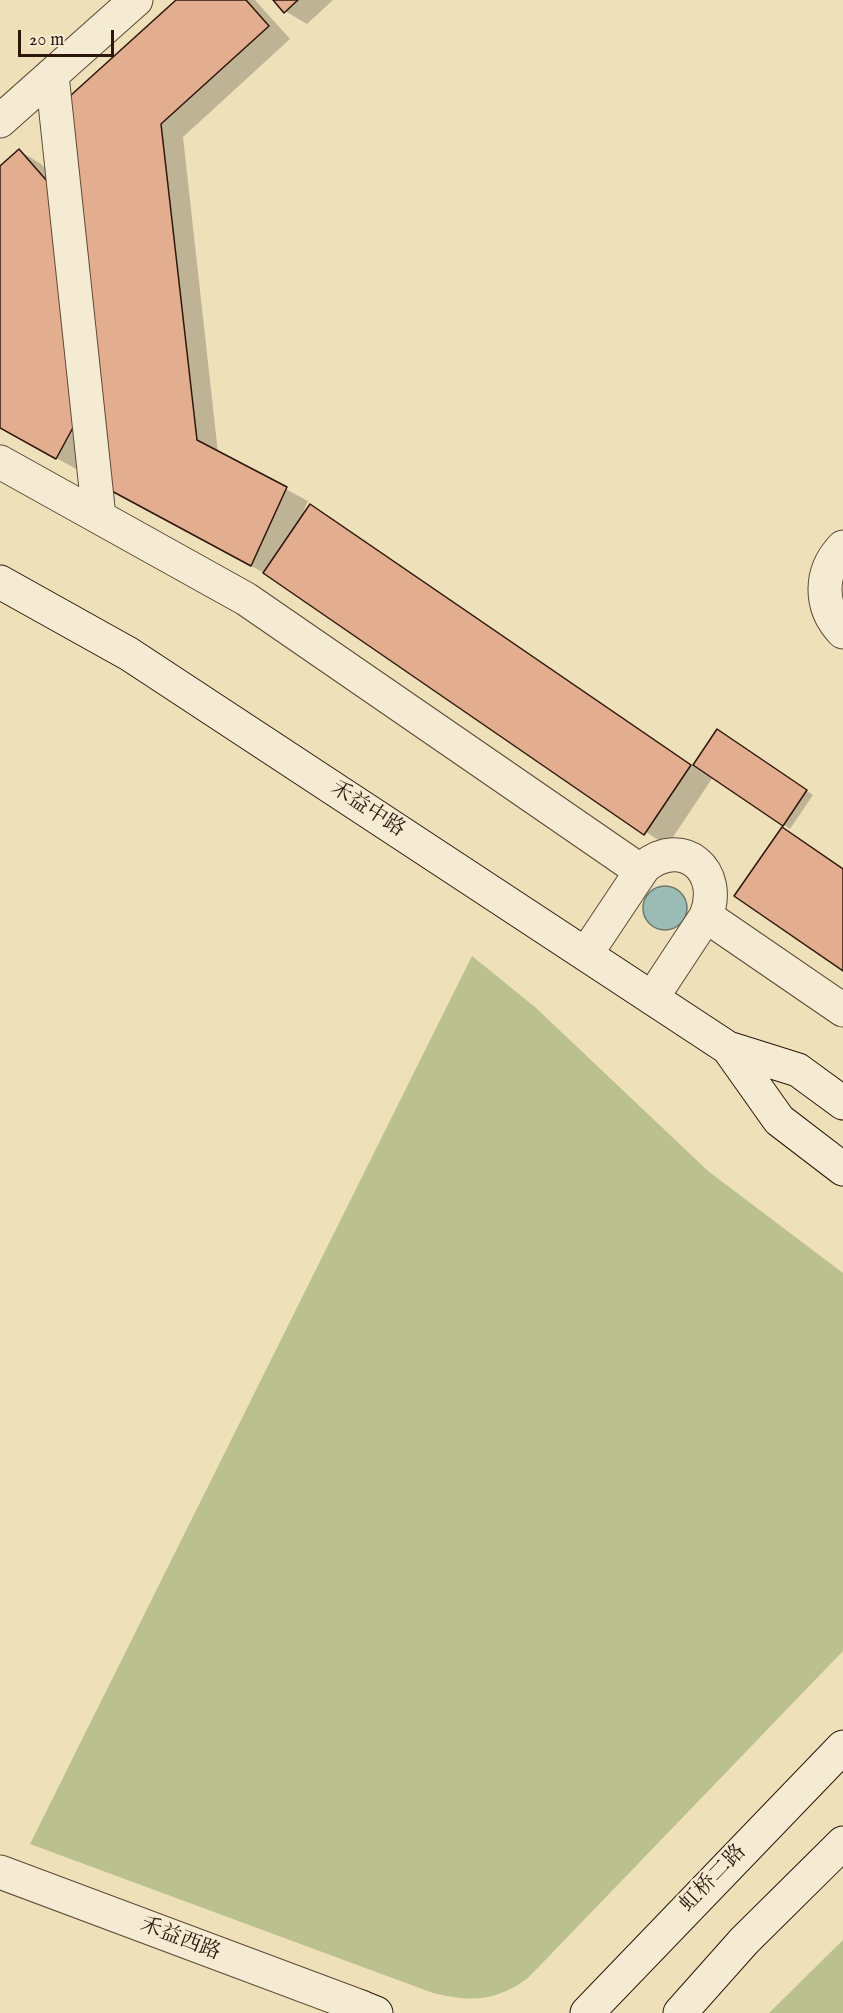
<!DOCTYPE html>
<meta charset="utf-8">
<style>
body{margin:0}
#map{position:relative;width:843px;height:2013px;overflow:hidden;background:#eee0b9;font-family:"IM FELL English",serif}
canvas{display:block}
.scale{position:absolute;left:18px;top:30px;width:96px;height:27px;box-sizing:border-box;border:3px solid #2d160b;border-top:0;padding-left:8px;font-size:18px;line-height:21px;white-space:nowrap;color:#2d160b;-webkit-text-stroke:4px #f4ebd2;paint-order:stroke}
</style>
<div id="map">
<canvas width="843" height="2013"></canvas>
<div class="scale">20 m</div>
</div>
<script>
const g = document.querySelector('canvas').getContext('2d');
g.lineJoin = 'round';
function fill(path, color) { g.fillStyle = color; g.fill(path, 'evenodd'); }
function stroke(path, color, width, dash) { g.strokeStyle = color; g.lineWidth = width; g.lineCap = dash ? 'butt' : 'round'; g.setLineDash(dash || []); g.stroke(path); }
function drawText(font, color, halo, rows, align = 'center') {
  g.font = font + ' "IM FELL English","Noto Serif SC",serif'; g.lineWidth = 4.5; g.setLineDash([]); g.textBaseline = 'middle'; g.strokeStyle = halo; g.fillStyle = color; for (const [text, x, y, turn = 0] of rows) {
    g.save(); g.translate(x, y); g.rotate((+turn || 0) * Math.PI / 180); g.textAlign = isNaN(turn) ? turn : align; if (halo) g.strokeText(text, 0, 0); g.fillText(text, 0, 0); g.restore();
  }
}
const green = new Path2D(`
 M 472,956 L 535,1007 L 708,1171 L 843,1273 L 843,1651 L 528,1978 C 495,2002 471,2002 433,1993 L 30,1844 Z
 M 843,1940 L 843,2013 L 769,2013 Z`);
const water = new Path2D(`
 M643 908a22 22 0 1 1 44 0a22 22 0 1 1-44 0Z`);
const shadow = new Path2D(`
 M 178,0 L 255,0 L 290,39 L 183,137 L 218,453 L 308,501 L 300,519 L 311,506 L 332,518 L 694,766 L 717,731 L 724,735 L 813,795 L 790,829 L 713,777 L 667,846 L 264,573 L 110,488 Z
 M 275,0 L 333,0 L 307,24 L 285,11 Z
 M 20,151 L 41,164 L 69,195 L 78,470 L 0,427 L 0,168 Z
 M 783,829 L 843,868 L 843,969 Z`);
const building = new Path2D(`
 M 176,0 L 246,0 L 269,26 L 161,124 L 197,440 L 287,487 L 251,566 L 108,489 L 70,96 Z
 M 273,0 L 298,0 L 284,13 Z
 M 19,149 L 47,181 L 76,422 L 56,459 L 0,428 L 0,166 Z
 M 310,504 L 691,765 L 644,835 L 263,573 Z
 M 717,729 L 807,790 L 783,826 L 693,765 Z
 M 782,827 L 843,869 L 843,971 L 734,896 Z`);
const street = new Path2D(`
 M 52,75 L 99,517
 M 0,121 L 136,0
 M 0,462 L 246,599 L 641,871
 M 843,547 C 819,572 819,607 843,632
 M 706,916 L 843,1010
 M 586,954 L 644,867 C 683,835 724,871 706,916 L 652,998
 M 0,1872 L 361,2007`);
const secondary = new Path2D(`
 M 0,582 L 129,654 L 728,1048 L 798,1070 L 843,1103
 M 728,1048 L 779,1120 L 843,1169
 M 361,2007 L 376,2013
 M 587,2013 L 843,1747
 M 680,2013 L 744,1941 L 843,1843`);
const streetNames = [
 ["禾益中路",367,810,33],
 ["虹桥二路",714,1879,-46],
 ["禾益西路",180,1940,21]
];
fill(green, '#bbc18e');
fill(water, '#9abcb4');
stroke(water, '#6e7a70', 1.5);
fill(shadow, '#0003');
fill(building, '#e3ad8f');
stroke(building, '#2d160b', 1.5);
stroke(street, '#5d4836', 35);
stroke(secondary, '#2d160b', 35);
stroke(street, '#f4ebd2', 33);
stroke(secondary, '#f4ebd2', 33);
drawText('21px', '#2d160b', '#f4ebd2', streetNames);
</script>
